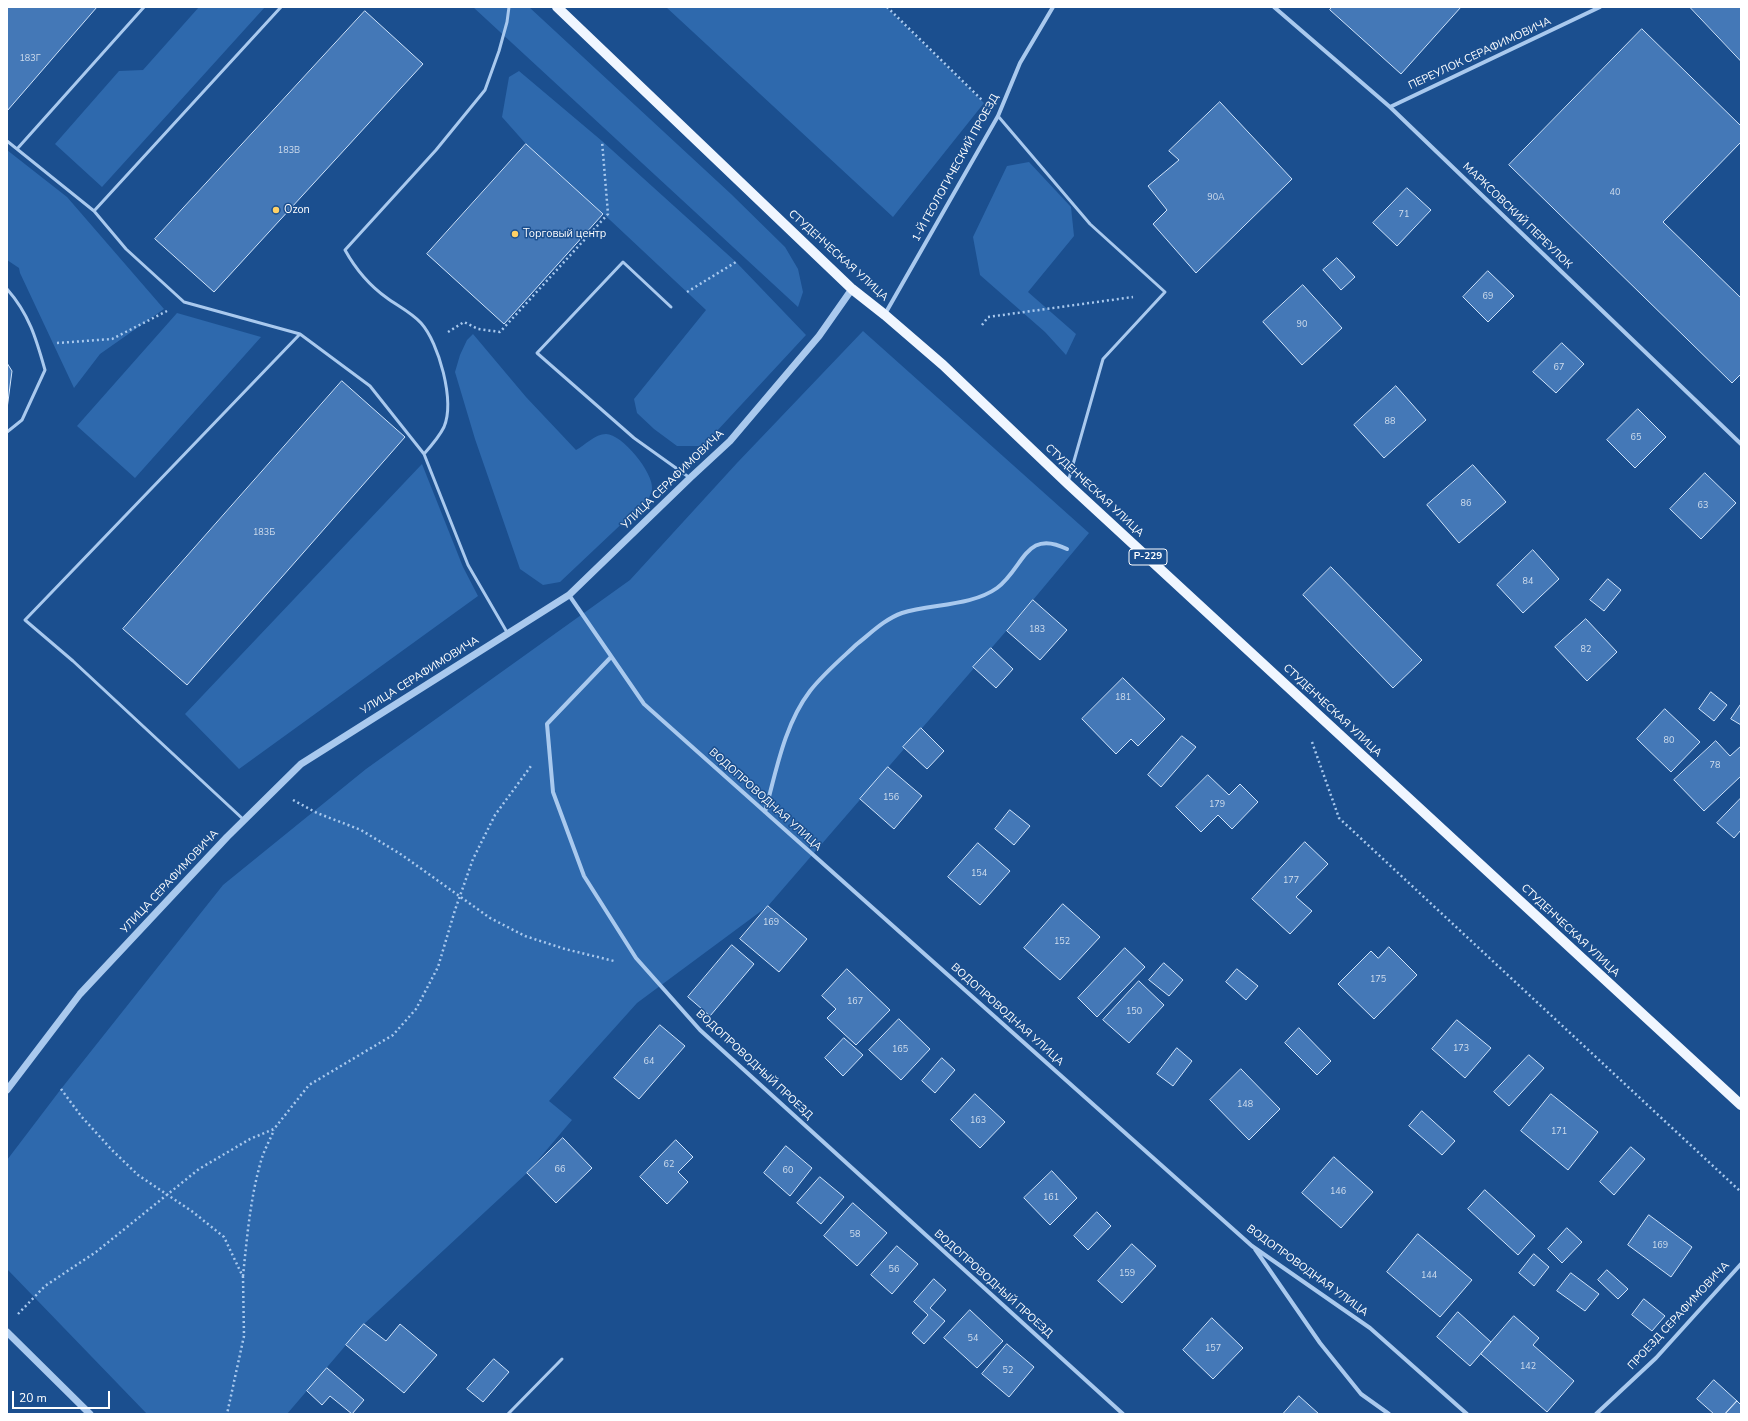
<!DOCTYPE html>
<meta charset="utf-8">
<style>
body{margin:0}
#map{position:relative;width:1748px;height:1421px;overflow:hidden;background:#1b4f8f;font-family:"Nunito Sans",sans-serif}
canvas{display:block}
.frame{position:absolute;inset:0;border:8px solid #fff;pointer-events:none}
.scale{position:absolute;left:12px;top:1391px;width:98px;height:18px;box-sizing:border-box;border:2px solid #fff;border-top:0;padding-left:5px;font-size:12px;line-height:14px;white-space:nowrap;color:#fff;-webkit-text-stroke:3px #1b4f8f;paint-order:stroke}
</style>
<div id="map">
<canvas width="1748" height="1421"></canvas>
<div class="frame"></div>
<div class="scale">20 m</div>
</div>
<script>
const g = document.querySelector('canvas').getContext('2d');
g.lineJoin = 'round';
function fill(path, color) { g.fillStyle = color; g.fill(path, 'evenodd'); }
function stroke(path, color, width, dash) { g.strokeStyle = color; g.lineWidth = width; g.lineCap = dash ? 'butt' : 'round'; g.setLineDash(dash || []); g.stroke(path); }
function drawText(font, color, halo, rows, align = 'center') {
  g.font = font + ' "Nunito Sans",sans-serif'; g.lineWidth = 3; g.setLineDash([]); g.textBaseline = 'middle'; g.strokeStyle = halo; g.fillStyle = color; for (const [text, x, y, turn = 0] of rows) {
    g.save(); g.translate(x, y); g.rotate((+turn || 0) * Math.PI / 180); g.textAlign = isNaN(turn) ? turn : align; if (halo) g.strokeText(text, 0, 0); g.fillText(text, 0, 0); g.restore();
  }
}
const green = new Path2D(`
 M 199,7 L 265,7 L 102,187 L 55,144 L 119,71 L 143,70 Z
 M 473,7 L 529,7 L 731,194 L 785,247 L 798,269 L 803,292 L 798,307 Z
 M 666,7 L 886,7 L 984,103 L 893,217 Z
 M 519,71 L 602,141 L 736,262 L 806,335 L 703,446 L 677,446 L 654,429 L 637,413 L 634,399 L 706,310 L 610,220 L 526,144 L 502,117 L 509,77 Z
 M 7,150 L 67,197 L 164,309 L 100,354 L 74,388 L 20,273 L 19,268 L 7,260 Z
 M 1029,162 L 1071,207 L 1074,236 L 1028,292 L 1076,334 L 1066,355 L 1045,332 L 980,275 L 973,237 L 1007,166 Z
 M 177,313 L 261,337 L 135,478 L 77,426 Z
 M 863,331 L 1089,533 L 1033,600 L 768,906 L 637,1003 L 549,1101 L 572,1120 L 527,1173 L 364,1324 L 287,1414 L 147,1414 L 7,1269 L 7,1160 L 61,1089 L 223,885 L 366,769 L 630,580 L 737,463 Z
 M 473,334 L 526,397 L 576,450 C 585,445 595,434 606,434 C 622,434 654,473 652,489 C 652,491 650,495 649,498 L 560,582 L 543,585 L 520,569 L 475,439 L 455,372 L 460,355 L 467,340 Z
 M 422,464 L 463,567 L 478,596 L 239,769 L 185,714 Z`);
const building = new Path2D(`
 M 7,7 L 97,7 L 7,111 Z
 M 1332,7 L 1461,7 L 1401,74 L 1330,10 Z
 M 1690,7 L 1741,7 L 1741,61 Z
 M 365,11 L 423,64 L 214,292 L 155,239 Z
 M 1642,29 L 1741,126 L 1741,142 L 1663,222 L 1741,298 L 1741,374 L 1732,383 L 1509,165 Z
 M 1220,102 L 1292,179 L 1196,273 L 1153,224 L 1167,210 L 1148,186 L 1179,160 L 1169,151 Z
 M 526,144 L 603,214 L 504,324 L 427,254 Z
 M 1407,188 L 1431,210 L 1397,246 L 1373,223 Z
 M 1337,258 L 1355,277 L 1341,290 L 1323,270 Z
 M 1488,271 L 1514,296 L 1488,322 L 1463,297 Z
 M 1303,285 L 1342,328 L 1302,365 L 1263,322 Z
 M 1562,343 L 1584,364 L 1556,393 L 1533,372 Z
 M 7,363 L 12,371 L 7,409 Z
 M 342,381 L 405,437 L 187,685 L 123,629 Z
 M 1396,386 L 1426,420 L 1384,458 L 1354,425 Z
 M 1638,409 L 1666,437 L 1635,468 L 1607,440 Z
 M 1473,465 L 1506,502 L 1459,543 L 1427,505 Z
 M 1705,473 L 1736,503 L 1701,539 L 1670,509 Z
 M 1533,550 L 1559,579 L 1523,613 L 1497,585 Z
 M 1331,567 L 1422,660 L 1393,688 L 1303,595 Z
 M 1608,579 L 1621,590 L 1604,611 L 1590,600 Z
 M 1033,600 L 1067,630 L 1040,660 L 1007,631 Z
 M 1586,619 L 1617,652 L 1587,681 L 1555,647 Z
 M 991,648 L 1013,669 L 996,688 L 973,667 Z
 M 1123,678 L 1165,719 L 1138,746 L 1131,739 L 1116,754 L 1082,719 Z
 M 1711,692 L 1727,705 L 1714,721 L 1699,709 Z
 M 1741,704 L 1741,725 L 1731,719 Z
 M 1665,709 L 1700,742 L 1671,772 L 1637,739 Z
 M 921,728 L 944,751 L 927,769 L 903,747 Z
 M 1182,736 L 1196,747 L 1161,787 L 1148,775 Z
 M 1716,741 L 1730,756 L 1741,746 L 1741,776 L 1704,811 L 1674,780 Z
 M 888,767 L 922,796 L 894,829 L 860,799 Z
 M 1208,775 L 1229,795 L 1240,784 L 1258,802 L 1232,829 L 1218,815 L 1201,832 L 1176,807 Z
 M 1741,798 L 1741,830 L 1734,838 L 1717,823 Z
 M 1010,810 L 1030,826 L 1014,845 L 995,829 Z
 M 1305,842 L 1328,864 L 1296,897 L 1312,911 L 1290,934 L 1252,899 Z
 M 978,843 L 1010,871 L 980,905 L 948,877 Z
 M 1063,904 L 1100,937 L 1060,980 L 1024,948 Z
 M 768,906 L 807,939 L 779,972 L 740,939 Z
 M 732,945 L 754,964 L 710,1016 L 688,997 Z
 M 1389,947 L 1417,975 L 1374,1019 L 1338,984 L 1371,951 L 1378,958 Z
 M 1125,948 L 1145,967 L 1097,1017 L 1078,998 Z
 M 1164,963 L 1183,980 L 1169,996 L 1149,980 Z
 M 847,969 L 890,1010 L 856,1045 L 827,1018 L 836,1009 L 822,996 Z
 M 1237,969 L 1258,986 L 1246,1000 L 1226,982 Z
 M 1139,981 L 1164,1005 L 1129,1043 L 1103,1020 Z
 M 899,1019 L 930,1049 L 901,1080 L 869,1050 Z
 M 1457,1020 L 1491,1048 L 1465,1078 L 1432,1049 Z
 M 660,1025 L 685,1046 L 639,1099 L 614,1078 Z
 M 1299,1028 L 1331,1061 L 1317,1075 L 1285,1043 Z
 M 844,1038 L 863,1055 L 843,1076 L 825,1058 Z
 M 1177,1048 L 1192,1061 L 1173,1086 L 1157,1074 Z
 M 1529,1055 L 1544,1068 L 1509,1106 L 1494,1092 Z
 M 942,1058 L 955,1070 L 935,1093 L 922,1081 Z
 M 1241,1069 L 1280,1109 L 1249,1140 L 1210,1100 Z
 M 975,1094 L 1005,1122 L 980,1148 L 951,1120 Z
 M 1551,1094 L 1598,1132 L 1568,1170 L 1521,1131 Z
 M 1422,1111 L 1455,1141 L 1442,1155 L 1409,1126 Z
 M 563,1138 L 592,1168 L 556,1203 L 527,1173 Z
 M 676,1140 L 693,1157 L 678,1172 L 688,1182 L 667,1204 L 640,1177 Z
 M 786,1146 L 812,1168 L 790,1196 L 764,1173 Z
 M 1631,1147 L 1645,1159 L 1614,1195 L 1600,1182 Z
 M 1334,1157 L 1373,1192 L 1341,1228 L 1302,1193 Z
 M 1052,1171 L 1077,1198 L 1050,1225 L 1024,1198 Z
 M 820,1177 L 844,1197 L 821,1224 L 797,1203 Z
 M 1485,1190 L 1535,1236 L 1518,1255 L 1468,1209 Z
 M 853,1203 L 887,1233 L 857,1266 L 824,1236 Z
 M 1097,1212 L 1111,1226 L 1088,1250 L 1074,1236 Z
 M 1649,1215 L 1692,1247 L 1671,1277 L 1628,1245 Z
 M 1567,1228 L 1582,1242 L 1562,1263 L 1548,1249 Z
 M 1418,1234 L 1472,1280 L 1440,1317 L 1387,1272 Z
 M 1132,1244 L 1156,1266 L 1122,1303 L 1098,1281 Z
 M 897,1246 L 918,1264 L 892,1294 L 871,1275 Z
 M 1534,1254 L 1549,1267 L 1534,1286 L 1519,1273 Z
 M 1607,1270 L 1628,1289 L 1618,1299 L 1598,1280 Z
 M 1571,1273 L 1599,1294 L 1585,1311 L 1557,1291 Z
 M 934,1279 L 946,1290 L 930,1308 L 945,1321 L 924,1344 L 912,1333 L 928,1315 L 914,1302 Z
 M 1644,1299 L 1665,1316 L 1652,1331 L 1632,1315 Z
 M 970,1310 L 1003,1341 L 977,1368 L 944,1338 Z
 M 1458,1312 L 1491,1342 L 1470,1366 L 1437,1337 Z
 M 1514,1316 L 1539,1338 L 1533,1345 L 1574,1381 L 1547,1412 L 1481,1354 Z
 M 1212,1318 L 1243,1348 L 1213,1379 L 1183,1350 Z
 M 364,1324 L 386,1341 L 400,1324 L 437,1355 L 404,1393 L 346,1345 Z
 M 1007,1344 L 1034,1367 L 1009,1397 L 982,1374 Z
 M 494,1359 L 509,1372 L 483,1402 L 467,1389 Z
 M 327,1368 L 364,1400 L 352,1414 L 330,1396 L 322,1405 L 307,1391 Z
 M 1714,1380 L 1737,1401 L 1725,1414 L 1714,1414 L 1697,1399 Z
 M 1299,1396 L 1319,1414 L 1283,1414 Z
 M 1737,1401 L 1741,1405 L 1741,1414 L 1725,1414 Z`);
const path = new Path2D(`
 M 887,7 L 983,101
 M 687,292 L 736,262
 M 982,325 L 988,317 L 1133,297
 M 448,332 L 464,322 L 478,329 L 500,332 L 608,214 L 602,141
 M 57,343 L 112,339 L 167,311
 M 1312,742 L 1339,818 L 1741,1192
 M 293,800 L 317,813 L 361,830 L 402,855 L 490,918 L 525,936 L 565,949 L 614,961
 M 61,1089 L 81,1116 L 112,1150 L 138,1175 L 193,1212 L 224,1237 L 243,1277 L 244,1336 L 227,1414
 M 243,1276 C 247,1238 250,1199 261,1161 C 264,1150 270,1140 274,1130
 M 18,1314 L 45,1286 L 96,1252 L 199,1169 L 250,1139 L 274,1129 L 309,1085 L 393,1035 L 416,1009 L 438,967 L 455,910 L 473,859 L 495,815 L 531,766`);
const service = new Path2D(`
 M 998,116 L 1090,224 L 1165,292 L 1103,359 L 1068,482
 M 7,141 L 94,211 L 126,249 L 184,302 L 300,334
 M 17,149 L 144,7
 M 94,211 L 281,7
 M 7,289 C 29,314 36,338 45,370 L 22,420 L 7,432
 M 671,307 L 623,262 L 537,353 L 634,438 L 690,478
 M 424,454 C 432,445 439,437 444,427 C 455,401 439,343 421,323 C 412,313 398,306 387,298 C 370,286 355,268 345,250 L 436,150 L 485,90 L 499,51 L 507,22 L 509,7
 M 244,820 L 73,661 L 25,620 L 300,334 L 370,386 L 424,454 L 468,565 L 508,634
 M 508,1414 L 562,1359`);
const minor = new Path2D(`
 M 1274,7 L 1390,107 L 1741,444
 M 1390,107 L 1600,7
 M 885,314 L 998,116 L 1020,63 L 1053,7
 M 569,595 L 644,704 L 1252,1246 L 1370,1328 L 1467,1414
 M 611,657 L 547,724 L 553,792 L 584,876 L 636,958 L 700,1030 L 1123,1414
 M 765,812 C 776,772 784,725 810,691 C 824,673 841,659 857,644 C 871,633 885,619 902,613 C 931,604 972,606 997,588 C 1024,568 1025,528 1067,549
 M 1255,1249 L 1320,1343 L 1361,1394 L 1389,1414
 M 1596,1414 L 1656,1358 L 1741,1264`);
const tertiary = new Path2D(`
 M 7,1090 L 80,994 L 227,837 L 301,764 L 569,595 L 690,478 L 730,441 L 819,336 L 852,289
 M 7,1332 L 90,1414`);
const primary = new Path2D(`
 M 557,7 L 852,289 L 885,315 L 943,365 L 1068,484 L 1741,1105`);
const markers = [
 [276,210,4,"#ffd166"],
 [515,234,4,"#ffd166"]
];
const numberNames = [
 ["183Г",30,59],
 ["183В",289,151],
 ["40",1615,193],
 ["90А",1216,198],
 ["71",1404,215],
 ["69",1488,297],
 ["90",1302,325],
 ["67",1559,368],
 ["88",1390,422],
 ["65",1636,438],
 ["86",1466,504],
 ["63",1703,506],
 ["183Б",264,533],
 ["84",1528,582],
 ["183",1037,630],
 ["82",1586,650],
 ["181",1123,698],
 ["80",1669,741],
 ["78",1715,766],
 ["156",891,798],
 ["179",1217,805],
 ["154",979,874],
 ["177",1291,881],
 ["169",771,923],
 ["152",1062,942],
 ["175",1378,980],
 ["167",855,1002],
 ["150",1134,1012],
 ["173",1461,1049],
 ["165",900,1050],
 ["64",649,1062],
 ["148",1245,1105],
 ["163",978,1121],
 ["171",1559,1132],
 ["62",669,1165],
 ["66",560,1170],
 ["60",788,1171],
 ["146",1338,1192],
 ["161",1051,1198],
 ["58",855,1235],
 ["169",1660,1246],
 ["56",894,1270],
 ["159",1127,1274],
 ["144",1429,1276],
 ["54",973,1339],
 ["157",1213,1349],
 ["142",1528,1367],
 ["52",1008,1371]
];
const shields = [
 [1148,557,38]
];
const shieldNames = [
 ["Р-229",1148,557]
];
const streetNames = [
 ["ПЕРЕУЛОК СЕРАФИМОВИЧА",1480,54,-25],
 ["1-Й ГЕОЛОГИЧЕСКИЙ ПРОЕЗД",956,168,-61],
 ["МАРКСОВСКИЙ ПЕРЕУЛОК",1517,216,44],
 ["СТУДЕНЧЕСКАЯ УЛИЦА",838,256,42],
 ["УЛИЦА СЕРАФИМОВИЧА",673,480,-44],
 ["СТУДЕНЧЕСКАЯ УЛИЦА",1094,491,43],
 ["УЛИЦА СЕРАФИМОВИЧА",420,676,-32],
 ["СТУДЕНЧЕСКАЯ УЛИЦА",1332,711,43],
 ["ВОДОПРОВОДНАЯ УЛИЦА",765,800,42],
 ["УЛИЦА СЕРАФИМОВИЧА",170,882,-47],
 ["СТУДЕНЧЕСКАЯ УЛИЦА",1570,931,43],
 ["ВОДОПРОВОДНАЯ УЛИЦА",1007,1015,42],
 ["ВОДОПРОВОДНЫЙ ПРОЕЗД",754,1065,43],
 ["ВОДОПРОВОДНАЯ УЛИЦА",1307,1271,36],
 ["ВОДОПРОВОДНЫЙ ПРОЕЗД",993,1284,42],
 ["ПРОЕЗД СЕРАФИМОВИЧА",1679,1316,-47]
];
const poiNames = [
 ["Ozon",284,210],
 ["Торговый центр",523,234]
];
fill(green, '#2e69ad');
fill(building, '#4478b7');
stroke(building, '#cfe3fa', 1);
stroke(path, '#a9c9ee', 2.5, [2, 3]);
stroke(service, '#a9c9ee', 3);
stroke(minor, '#a9c9ee', 4);
stroke(tertiary, '#a9c9ee', 7);
stroke(primary, '#f0f6ff', 10);
for (const [x, y, r, color] of markers) { const dot = new Path2D(); dot.arc(x, y, r, 0, 2 * Math.PI); g.fillStyle = color; g.fill(dot); stroke(dot, '#1b4f8f', 1.5); }
drawText('9px', '#d0dded', null, numberNames);
for (const [x, y, w] of shields) { const box = new Path2D(); box.roundRect(x - w / 2, y - 8, w, 16, 3); g.fillStyle = '#1b4f8f'; g.fill(box); stroke(box, '#fff', 1); }
drawText('bold 10px', '#fff', null, shieldNames);
drawText('11px', '#fff', '#1b4f8f', streetNames);
drawText('11px', '#fff', '#1b4f8f', poiNames, 'left');
</script>
